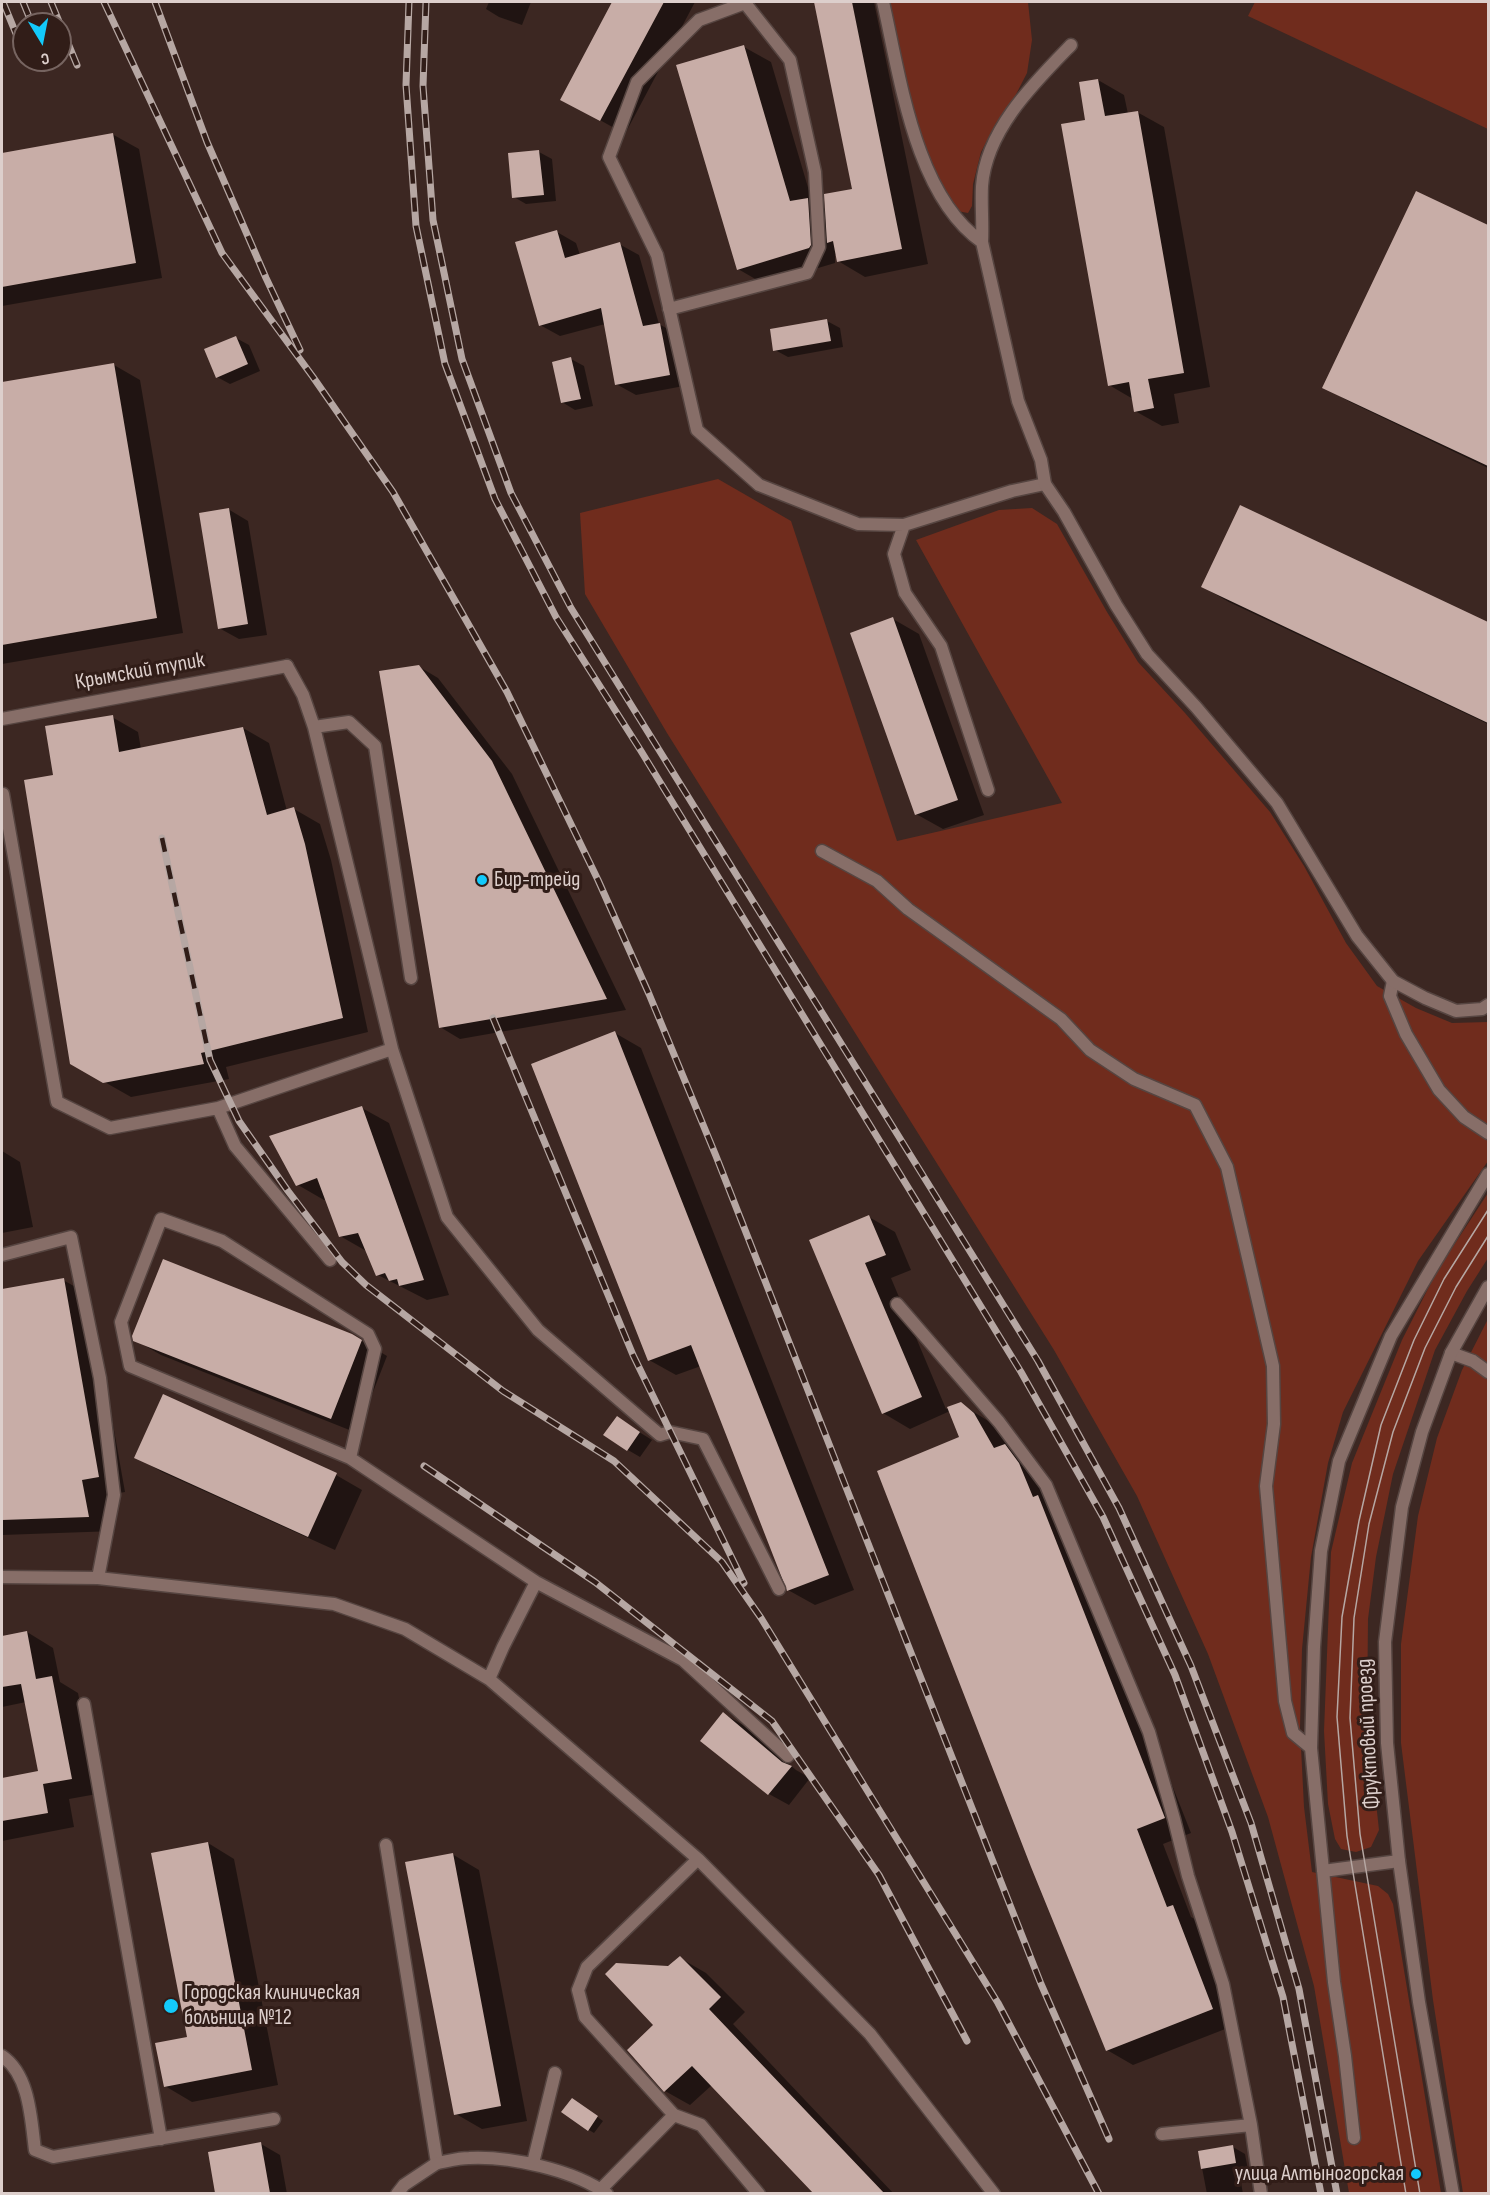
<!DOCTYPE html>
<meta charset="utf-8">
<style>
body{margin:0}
#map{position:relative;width:1490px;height:2195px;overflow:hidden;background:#3c2722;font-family:"Sofia Sans Condensed",sans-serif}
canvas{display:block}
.frame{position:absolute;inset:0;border:3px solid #ddcfcc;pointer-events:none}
.north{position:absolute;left:12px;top:12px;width:60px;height:60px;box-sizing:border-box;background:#311d18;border:2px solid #766460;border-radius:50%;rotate:170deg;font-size:16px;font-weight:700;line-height:24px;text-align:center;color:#ddcfcc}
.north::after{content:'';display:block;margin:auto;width:21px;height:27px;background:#13cafb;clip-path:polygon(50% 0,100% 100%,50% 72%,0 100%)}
</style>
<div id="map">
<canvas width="1490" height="2195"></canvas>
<div class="frame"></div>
<div class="north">С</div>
</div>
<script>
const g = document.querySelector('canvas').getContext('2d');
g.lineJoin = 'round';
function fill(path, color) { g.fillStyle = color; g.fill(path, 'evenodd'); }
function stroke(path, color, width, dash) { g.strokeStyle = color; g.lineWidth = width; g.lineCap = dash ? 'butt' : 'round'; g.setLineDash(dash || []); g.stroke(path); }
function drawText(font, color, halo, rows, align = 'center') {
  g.font = font + ' "Sofia Sans Condensed",sans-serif'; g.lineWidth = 6; g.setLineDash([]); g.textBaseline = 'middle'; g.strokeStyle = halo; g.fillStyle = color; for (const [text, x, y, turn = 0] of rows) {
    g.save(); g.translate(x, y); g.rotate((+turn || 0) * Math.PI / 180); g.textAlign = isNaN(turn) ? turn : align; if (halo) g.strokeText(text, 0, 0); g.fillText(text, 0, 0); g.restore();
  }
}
const green = new Path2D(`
 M 890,2 L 1028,2 L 1032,40 L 1027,73 L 1011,104 L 996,123 L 981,152 L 973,184 L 972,206 L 968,213 L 957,211 C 949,198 940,185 934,171 C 910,118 902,58 890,2 Z
 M 1255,2 L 1488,2 L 1488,129 L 1248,16 Z
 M 718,479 L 791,521 L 897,841 L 1062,803 L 916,540 L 999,510 L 1032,508 L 1057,524 L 1107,612 L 1138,662 L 1185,713 L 1270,812 L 1304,866 L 1346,943 L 1377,986 L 1416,1008 L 1452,1023 L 1488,1022 L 1488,1161 L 1418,1261 L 1343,1412 L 1328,1463 L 1311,1557 L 1302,1649 L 1300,1728 L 1304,1807 L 1312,1872 L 1378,1886 L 1388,1894 L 1393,1904 L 1441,2193 L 1349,2193 L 1314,1986 L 1268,1817 L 1208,1654 L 1137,1496 L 1054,1350 L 667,733 L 585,594 L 580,513 Z
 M 1488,1193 L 1488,1258 L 1467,1291 L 1435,1350 L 1393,1474 L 1376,1557 L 1368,1619 L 1367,1720 L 1379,1830 L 1371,1847 L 1356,1852 L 1341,1849 L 1335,1839 L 1328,1804 L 1324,1731 L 1331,1552 L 1352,1463 L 1402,1340 L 1437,1271 Z
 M 1488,1319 L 1488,2193 L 1463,2193 L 1433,2000 L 1401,1743 L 1401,1644 L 1418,1516 L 1437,1438 L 1462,1370 Z`);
const shadow = new Path2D(`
 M 489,2 L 531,2 L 522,25 L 499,17 L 486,9 Z
 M 613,2 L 695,2 L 625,134 L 562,99 Z
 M 815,2 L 874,2 L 928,264 L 865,277 L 838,261 L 837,254 L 835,255 L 835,263 L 764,284 L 738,269 L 744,47 L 771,62 L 812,201 L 827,210 L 854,190 Z
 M 1098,80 L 1124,95 L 1128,114 L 1137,112 L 1164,127 L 1210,387 L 1174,394 L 1179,423 L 1162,426 L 1135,411 L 1133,399 L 1109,385 L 1087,121 Z
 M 112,134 L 139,149 L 162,278 L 2,306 L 2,154 Z
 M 539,152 L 552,159 L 556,201 L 526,204 L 514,197 Z
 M 1417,193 L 1488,226 L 1488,468 L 1350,402 L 1324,387 Z
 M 557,232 L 576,243 L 580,255 L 619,244 L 639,255 L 659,324 L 680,336 L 689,385 L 636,395 L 616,384 L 605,324 L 560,336 L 540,325 Z
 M 827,321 L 840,328 L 843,347 L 788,357 L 775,350 Z
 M 236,338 L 249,345 L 260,371 L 230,384 L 217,377 Z
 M 571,359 L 584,366 L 593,406 L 575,410 L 562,402 Z
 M 114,365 L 140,380 L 183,633 L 2,664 L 2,384 Z
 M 1241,507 L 1488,624 L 1488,724 L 1229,602 L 1203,587 Z
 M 228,509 L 248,521 L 267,635 L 239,639 L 219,628 Z
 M 893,619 L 919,634 L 984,815 L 943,829 L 916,814 Z
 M 418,666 L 438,678 L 512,774 L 626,1010 L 460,1039 L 440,1027 Z
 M 112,717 L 138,732 L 141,749 L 243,728 L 269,743 L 287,811 L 294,809 L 320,824 L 331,860 L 368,1032 L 226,1067 L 229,1079 L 131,1097 L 71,1063 L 55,776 Z
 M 615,1033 L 641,1048 L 854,1590 L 815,1605 L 788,1590 L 701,1366 L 676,1375 L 649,1360 Z
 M 362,1108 L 389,1123 L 449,1295 L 427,1300 L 378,1275 L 368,1252 L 340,1236 L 326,1199 L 324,1200 L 298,1185 Z
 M 2,1151 L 20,1162 L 33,1227 L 2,1233 Z
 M 869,1217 L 895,1232 L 911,1270 L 891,1278 L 946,1409 L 961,1404 L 1001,1429 L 1012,1450 L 1032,1461 L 1057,1508 L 1064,1512 L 1191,1833 L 1163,1844 L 1191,1917 L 1200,1922 L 1238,2024 L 1133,2065 L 1107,2050 L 961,1438 L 950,1411 L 910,1429 L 883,1413 L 811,1241 Z
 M 63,1280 L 90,1295 L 125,1492 L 108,1495 L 115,1531 L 2,1535 L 2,1291 Z
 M 352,1335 L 387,1356 L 357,1433 L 161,1355 L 135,1340 Z
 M 164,1396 L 336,1475 L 362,1490 L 335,1550 L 162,1472 L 136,1457 Z
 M 628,1425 L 652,1440 L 640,1457 L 628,1450 Z
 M 27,1632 L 53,1648 L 60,1682 L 78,1693 L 97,1794 L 69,1799 L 74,1827 L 2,1841 L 2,1779 L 39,1772 L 26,1702 L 2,1707 L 2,1637 Z
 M 724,1714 L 743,1725 L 796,1770 L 810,1778 L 789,1805 L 769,1794 L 702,1741 Z
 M 208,1843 L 234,1859 L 278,2085 L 192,2102 L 165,2086 L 189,2038 Z
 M 452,1854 L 479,1870 L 527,2121 L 482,2129 L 456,2114 Z
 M 680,1958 L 706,1973 L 745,2012 L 733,2024 L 894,2194 L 815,2194 L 712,2085 L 690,2105 L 665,2091 L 655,2025 L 668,1968 Z
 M 578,2103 L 603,2121 L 594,2133 L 589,2130 Z
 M 261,2144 L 280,2155 L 287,2194 L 217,2194 L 209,2153 Z
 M 1233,2147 L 1245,2154 L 1248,2170 L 1239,2171 L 1243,2194 L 1207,2194 L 1199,2152 Z`);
const building = new Path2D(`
 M 612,2 L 664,2 L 600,121 L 560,100 Z
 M 814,2 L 852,2 L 902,249 L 837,262 L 833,241 L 827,243 L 824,194 L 852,189 Z
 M 744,45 L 790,201 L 808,198 L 811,245 L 809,248 L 737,270 L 676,65 Z
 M 1098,79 L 1105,116 L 1138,111 L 1184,373 L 1148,379 L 1154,408 L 1134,412 L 1129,382 L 1108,386 L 1061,124 L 1085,120 L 1079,82 Z
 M 113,133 L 136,263 L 2,287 L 2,153 Z
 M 539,150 L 544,195 L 512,198 L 508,153 Z
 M 1416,191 L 1488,225 L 1488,466 L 1322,388 Z
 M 557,230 L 565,258 L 620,242 L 643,326 L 660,323 L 670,375 L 615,385 L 601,308 L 539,326 L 515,242 Z
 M 827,319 L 831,341 L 773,351 L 770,329 Z
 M 236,336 L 248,364 L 216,378 L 204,349 Z
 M 571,357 L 581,399 L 561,403 L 552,362 Z
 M 114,363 L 157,618 L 2,645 L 2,382 Z
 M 1240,505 L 1488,622 L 1488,723 L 1201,587 Z
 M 229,508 L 248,624 L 218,629 L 199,513 Z
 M 893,617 L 958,800 L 915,815 L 850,633 Z
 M 419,665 L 492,761 L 607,999 L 439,1028 L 379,671 Z
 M 113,715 L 119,752 L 243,727 L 267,815 L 294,807 L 305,844 L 343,1018 L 201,1053 L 204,1064 L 103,1083 L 70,1064 L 24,780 L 53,775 L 45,726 Z
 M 615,1031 L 829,1575 L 787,1591 L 691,1345 L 648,1361 L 531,1064 Z
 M 362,1106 L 424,1280 L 399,1286 L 397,1279 L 389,1281 L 385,1273 L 376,1276 L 358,1233 L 339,1237 L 317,1178 L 296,1186 L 269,1136 Z
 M 869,1215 L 886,1255 L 865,1263 L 922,1397 L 882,1414 L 809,1240 Z
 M 163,1259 L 352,1334 L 362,1340 L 331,1419 L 133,1341 L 132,1336 Z
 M 64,1278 L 99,1477 L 82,1480 L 89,1517 L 2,1520 L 2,1289 Z
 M 163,1394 L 337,1473 L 308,1537 L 134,1458 Z
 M 961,1402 L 974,1413 L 994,1448 L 1005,1444 L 1019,1463 L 1033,1497 L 1038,1495 L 1165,1818 L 1137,1829 L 1167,1907 L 1173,1905 L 1213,2009 L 1106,2051 L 1031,1867 L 877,1471 L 959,1437 L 947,1407 Z
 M 617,1416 L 640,1432 L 627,1451 L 603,1435 Z
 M 27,1631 L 36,1679 L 52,1676 L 72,1779 L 43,1784 L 48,1813 L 2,1821 L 2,1778 L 38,1771 L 21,1684 L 2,1687 L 2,1636 Z
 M 723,1712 L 782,1762 L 792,1766 L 768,1795 L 700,1741 Z
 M 208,1842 L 252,2070 L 164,2087 L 155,2043 L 187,2037 L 151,1853 Z
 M 453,1853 L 501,2106 L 454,2115 L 405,1862 Z
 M 680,1956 L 721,1997 L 709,2009 L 884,2193 L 813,2193 L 692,2066 L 664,2092 L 627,2050 L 653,2025 L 605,1974 L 616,1963 L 668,1966 Z
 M 572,2098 L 598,2116 L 588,2131 L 561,2112 Z
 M 261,2142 L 270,2193 L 215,2193 L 208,2152 Z
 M 1233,2145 L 1236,2163 L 1201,2169 L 1198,2151 Z`);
const service = new Path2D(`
 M 669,309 L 807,273 L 819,247 L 815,172 L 790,60 L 745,3 L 699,20 L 637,82 L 609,157 L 657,255 L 697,430 L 759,485 L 858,524 L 904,525 L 1012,491 L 1045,484
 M 904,525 L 894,554 L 905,593 L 941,646 L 988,790
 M 314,727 L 349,722 L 375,746 L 411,978
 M 3,794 L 57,1102 L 110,1128 L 218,1108 L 235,1146 L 330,1260
 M 822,851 L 877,881 L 908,909 L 1061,1019 L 1090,1050 L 1134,1079 L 1195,1105 L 1227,1167 L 1273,1366 L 1274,1424 L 1266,1486 L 1285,1701 L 1293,1733 L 1311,1748
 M 1393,981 L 1390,996 L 1406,1034 L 1439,1090 L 1464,1117 L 1488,1133
 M 392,1049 L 447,1217 L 538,1330 L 660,1435 L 670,1432 L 703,1439 L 779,1589
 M 218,1108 L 392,1049 L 314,727 L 303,695 L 287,666
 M 2,1255 L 71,1237 L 100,1378 L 114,1495 L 98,1578
 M 897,1304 L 999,1422 L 1046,1485 L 1149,1732 L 1174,1819 L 1188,1876 L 1223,1984 L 1251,2125 L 1261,2194
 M 1451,1353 L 1473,1361 L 1488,1372
 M 350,1458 L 375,1349 L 368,1334 L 222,1241 L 161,1219 L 121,1322 L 130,1366 L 350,1458 L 536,1582 L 683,1660 L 788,1756
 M 2,1577 L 98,1578 L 334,1604 L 405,1629 L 489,1679 L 698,1859 L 870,2034 L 994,2194
 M 489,1679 L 503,1647 L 536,1582
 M 84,1704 L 161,2139
 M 386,1845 L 437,2163 C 448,2161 459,2158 469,2158 C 510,2156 574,2170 607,2194
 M 1323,1871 L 1399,1861
 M 2,2056 C 30,2075 31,2120 35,2150 L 53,2157 L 274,2119
 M 674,2115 L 585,2017 L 578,1990 L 587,1967 L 698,1859
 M 1162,2134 L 1251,2125
 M 1354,2138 L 1345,2056 L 1334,1982 L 1311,1748 L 1314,1647 L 1321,1551 L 1339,1461 L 1391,1336 L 1488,1174
 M 533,2163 L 555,2073
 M 601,2189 L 674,2115 L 701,2125 L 759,2194`);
const minor = new Path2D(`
 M 883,2 C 900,76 915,196 982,242 L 1018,401 L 1041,460 L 1045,484 L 1064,512 L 1116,605 L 1147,654 L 1196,707 L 1277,803 L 1357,936 L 1393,981 L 1425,998 L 1456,1011 L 1482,1009 L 1488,1005
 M 982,242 C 983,223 981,205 982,186 C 986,130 1034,83 1071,45
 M 2,719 L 287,666
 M 397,2194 L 404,2185 L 437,2163`);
const tertiary = new Path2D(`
 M 1453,2194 L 1419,2002 L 1399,1861 L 1387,1743 L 1385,1642 L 1402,1507 L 1422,1432 L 1451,1353 L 1488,1287`);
const tram = new Path2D(`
 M 1406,2194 L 1347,1836 L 1337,1717 L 1342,1617 L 1359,1521 L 1381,1425 L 1414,1340 L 1444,1279 L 1488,1210
 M 1420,2194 L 1360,1834 L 1350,1718 L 1354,1618 L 1369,1524 L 1393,1432 L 1425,1348 L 1456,1287 L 1488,1236`);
const rail = new Path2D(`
 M 3,2 L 24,53
 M 23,2 L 32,24
 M 51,2 L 77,65
 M 104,2 L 222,253 L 313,377 L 393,492 L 507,692 L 598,880 L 649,994 L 716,1156 L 1041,1984 L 1109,2139
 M 155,2 L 207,142 L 266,278 L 300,350
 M 409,2 L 406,85 L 416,226 L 445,364 L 495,499 L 556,617 L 641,751 L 1021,1372 L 1103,1517 L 1175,1675 L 1232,1832 L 1283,1997 L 1321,2194
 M 426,2 L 423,86 L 433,220 L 462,359 L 511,493 L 571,608 L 1038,1361 L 1119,1508 L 1191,1666 L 1251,1823 L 1299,1989 L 1337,2194
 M 162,838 L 210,1060 L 239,1121 L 288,1191 L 342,1262 L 366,1285 L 503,1391 L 614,1461 L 722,1562 L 761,1618 L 998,2003 L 1099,2194
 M 493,1018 L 633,1355 L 744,1583
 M 424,1466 L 595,1582 L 772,1721 L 879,1875 L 967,2041`);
const markers = [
 [482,880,6,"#13cafb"],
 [171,2006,8,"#13cafb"],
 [1416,2174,6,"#13cafb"]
];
const streetNames = [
 ["Крымский тупик",140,672,-10],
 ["Фруктовый проезд",1369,1734,-93]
];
const poiNames = [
 ["Бир-трейд",494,880],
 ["Городская клиническая",184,1993],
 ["больница №12",184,2018],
 ["улица Алтыногорская",1404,2174,"right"]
];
fill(green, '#702c1d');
fill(shadow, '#0007');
fill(building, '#c8ada7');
stroke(service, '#564541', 15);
stroke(minor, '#564541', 15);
stroke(tertiary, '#564541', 15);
stroke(service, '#876e68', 12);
stroke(minor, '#876e68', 12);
stroke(tertiary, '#876e68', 12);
stroke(tram, '#b6a7a3', 1.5);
stroke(rail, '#b6a7a3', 7);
stroke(rail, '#311d18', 4.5, [14]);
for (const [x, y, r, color] of markers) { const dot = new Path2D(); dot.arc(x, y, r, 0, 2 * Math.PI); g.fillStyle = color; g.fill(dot); stroke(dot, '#311d18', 2); }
drawText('22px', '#ddcfcc', '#311d18', streetNames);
drawText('22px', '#ddcfcc', '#311d18', poiNames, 'left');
</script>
